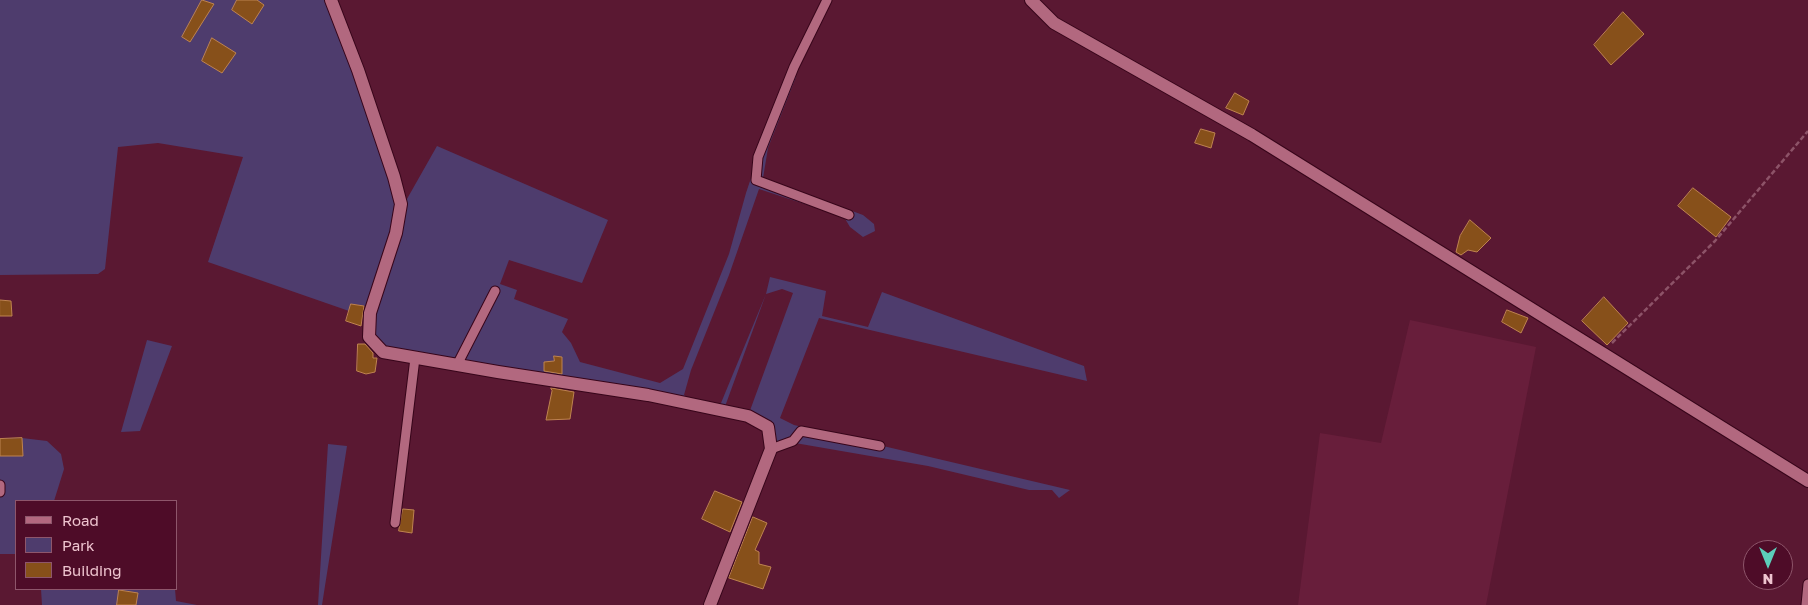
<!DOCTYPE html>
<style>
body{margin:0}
#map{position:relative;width:1808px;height:605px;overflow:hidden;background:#5a1832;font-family:"Golos Text",sans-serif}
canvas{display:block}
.legend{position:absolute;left:15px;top:500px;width:162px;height:90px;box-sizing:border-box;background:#4e0c28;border:1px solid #8e566b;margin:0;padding:6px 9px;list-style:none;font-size:15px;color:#eec4cf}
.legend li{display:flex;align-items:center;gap:10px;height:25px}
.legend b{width:25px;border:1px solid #8e566b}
.north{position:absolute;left:1743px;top:540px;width:50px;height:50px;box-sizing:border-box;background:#4e0c28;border:1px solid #8e566b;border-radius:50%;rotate:180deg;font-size:14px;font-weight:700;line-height:20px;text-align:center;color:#eec4cf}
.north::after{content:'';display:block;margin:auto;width:18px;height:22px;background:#5cceba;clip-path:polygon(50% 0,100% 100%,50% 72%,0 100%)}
</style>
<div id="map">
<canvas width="1808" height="605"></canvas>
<ul class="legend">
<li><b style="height:6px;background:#b2687f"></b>Road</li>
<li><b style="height:14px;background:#4e3c6d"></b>Park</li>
<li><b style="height:14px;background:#87501a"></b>Building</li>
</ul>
<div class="north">N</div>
</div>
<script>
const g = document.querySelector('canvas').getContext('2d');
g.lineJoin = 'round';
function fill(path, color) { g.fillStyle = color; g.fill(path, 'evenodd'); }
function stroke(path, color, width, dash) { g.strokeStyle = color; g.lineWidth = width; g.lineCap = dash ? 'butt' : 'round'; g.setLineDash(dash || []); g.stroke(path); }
const built = new Path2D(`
 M 1410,320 L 1536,347 L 1486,605 L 1298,605 L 1320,433 L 1381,443 Z`);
const green = new Path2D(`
 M 0,0 L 331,0 L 403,206 L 437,146 L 608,220 L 582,283 L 509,260 L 500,284 L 517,290 L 514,299 L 568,319 L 562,332 L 571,343 L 580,362 L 660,383 L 683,369 L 729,254 L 746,193 L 758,157 L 790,77 L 796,77 L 768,148 L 763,178 L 863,215 L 874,224 L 875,231 L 863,237 L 850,227 L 844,217 L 759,189 L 729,275 L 691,370 L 684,395 L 707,409 L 721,403 L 766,294 L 770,277 L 826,291 L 822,316 L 868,327 L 882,292 L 1084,366 L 1087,381 L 819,318 L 780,418 L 794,425 L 1070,490 L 1059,498 L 1052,490 L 1029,490 L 928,466 L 795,443 L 771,449 L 768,427 L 748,416 L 793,293 L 782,289 L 766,294 L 723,412 L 383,352 L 369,337 L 372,307 L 352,304 L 349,311 L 208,262 L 243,157 L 158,143 L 118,147 L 105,269 L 98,274 L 0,275 Z
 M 147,340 L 172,346 L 140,431 L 121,432 Z
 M 22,438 L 47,441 L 61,454 L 64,469 L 54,501 L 16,501 L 16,554 L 0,554 L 0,439 Z
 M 328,444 L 347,446 L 322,605 L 318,605 Z
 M 41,589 L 175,589 L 176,601 L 197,605 L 42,605 Z`);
const building = new Path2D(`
 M 202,0 L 214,4 L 190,42 L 182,37 Z
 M 237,0 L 257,0 L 264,5 L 252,24 L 232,10 Z
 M 1623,12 L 1644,34 L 1611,65 L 1594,45 Z
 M 212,38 L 236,53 L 222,73 L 202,61 Z
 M 1235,93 L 1249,101 L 1243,115 L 1226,108 Z
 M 1201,129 L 1215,133 L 1211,148 L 1195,143 Z
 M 1693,188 L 1731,217 L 1716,237 L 1678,206 Z
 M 1470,220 L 1491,238 L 1477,252 L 1468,250 L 1461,255 L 1456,252 L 1460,236 Z
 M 1604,297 L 1628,323 L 1607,345 L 1582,321 Z
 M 0,300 L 11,301 L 12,316 L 0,316 Z
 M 351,304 L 364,306 L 361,326 L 346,321 Z
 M 1507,310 L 1528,318 L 1521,333 L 1502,322 Z
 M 358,344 L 365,344 L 373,353 L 373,358 L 377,358 L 375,372 L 366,374 L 357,371 Z
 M 554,356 L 562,357 L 562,374 L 544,371 L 544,362 L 554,361 Z
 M 551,388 L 574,392 L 570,419 L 546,420 L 552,391 Z
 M 22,438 L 23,456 L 0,456 L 0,439 Z
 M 715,491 L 742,502 L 730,532 L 702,519 Z
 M 403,509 L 414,510 L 412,533 L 399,531 Z
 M 753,517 L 767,523 L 755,550 L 759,552 L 759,564 L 771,567 L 763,589 L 729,578 Z
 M 119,590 L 138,593 L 136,605 L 117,605 Z`);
const path = new Path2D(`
 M 1612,343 L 1715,241 L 1808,131`);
const service = new Path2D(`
 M 827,0 L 794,67 L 758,157 L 756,180 L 849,215
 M 457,365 L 495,291
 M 771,449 L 793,441 L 801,431 L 880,446
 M 0,485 L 0,492
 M 395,523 L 415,358
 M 1806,605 L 1808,584`);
const minor = new Path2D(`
 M 331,0 L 358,70 L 394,177 L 401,204 L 396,233 L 370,313 L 369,337 L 383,352 L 498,372 L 648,395 L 748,416 L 768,427 L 771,449 L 710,605`);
const tertiary = new Path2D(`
 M 1031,0 L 1054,23 L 1252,135 L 1808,481`);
fill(built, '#681e3b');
fill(green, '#4e3c6d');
fill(building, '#87501a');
stroke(building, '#be8350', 1);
stroke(service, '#37051a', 11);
stroke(minor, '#37051a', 14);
stroke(tertiary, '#37051a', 14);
stroke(path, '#8d5368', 2.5, [5, 2.5]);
stroke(service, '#b2687f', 9);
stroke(minor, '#b2687f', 12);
stroke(tertiary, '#b2687f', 12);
</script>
